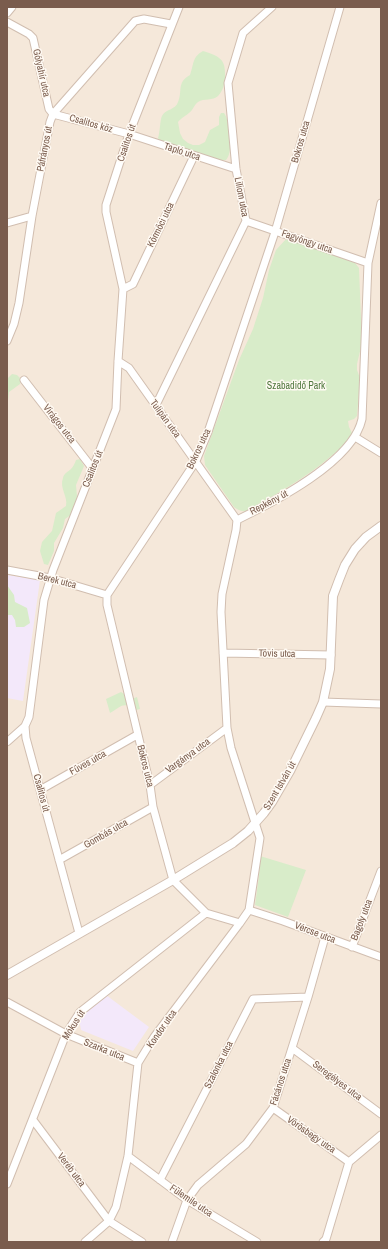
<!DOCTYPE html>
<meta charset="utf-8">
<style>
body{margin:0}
#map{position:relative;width:388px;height:1249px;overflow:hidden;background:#fdf6ec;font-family:"Archivo Narrow",sans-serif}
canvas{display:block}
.frame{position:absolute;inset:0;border:8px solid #7a5c4d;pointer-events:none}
</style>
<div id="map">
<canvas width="388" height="1249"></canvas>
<div class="frame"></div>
</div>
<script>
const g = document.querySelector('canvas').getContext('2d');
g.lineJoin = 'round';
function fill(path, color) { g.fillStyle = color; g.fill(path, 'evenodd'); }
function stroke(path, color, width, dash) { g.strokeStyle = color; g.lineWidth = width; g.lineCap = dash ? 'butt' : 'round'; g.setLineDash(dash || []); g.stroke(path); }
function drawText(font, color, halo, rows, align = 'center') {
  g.font = font + ' "Archivo Narrow",sans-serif'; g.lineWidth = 3; g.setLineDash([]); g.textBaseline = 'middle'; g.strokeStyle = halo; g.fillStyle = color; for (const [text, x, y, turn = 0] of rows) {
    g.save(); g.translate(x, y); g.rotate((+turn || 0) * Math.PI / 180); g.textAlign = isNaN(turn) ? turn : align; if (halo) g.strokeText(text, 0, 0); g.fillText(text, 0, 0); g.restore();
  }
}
const residential = new Path2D(`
 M 7,7 L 381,7 L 381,1242 L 7,1242 Z`);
const education = new Path2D(`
 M 7,575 L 40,580 L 23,701 L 7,698 Z
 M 106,995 L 149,1027 L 133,1051 L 81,1030 L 79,1019 Z`);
const green = new Path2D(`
 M 203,51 C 221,57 226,59 225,79 C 224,85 223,91 218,96 C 213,101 204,98 198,102 C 195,104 194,107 192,110 C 188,115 182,117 178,122 L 180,133 L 183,139 L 188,143 L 193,145 L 199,145 L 205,142 L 210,130 L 219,125 L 219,117 L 221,113 L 224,113 C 230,121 234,152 226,160 L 220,160 L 160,141 L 158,138 C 160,133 160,119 162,116 C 165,109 176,110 178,102 C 183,91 176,83 190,75 C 194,64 192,57 203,51 Z
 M 287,238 L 355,263 L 359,268 L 362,343 L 357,364 L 357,370 L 360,378 L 357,416 L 354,419 L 348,421 L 349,427 L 353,435 C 328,463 296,483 264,501 C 258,504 251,510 245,511 C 241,512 237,509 234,507 L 205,465 L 204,456 L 239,360 L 253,329 L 263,298 L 269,270 L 276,250 Z
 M 12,374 L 17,375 L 21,379 L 20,384 L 9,392 L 7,409 L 7,379 Z
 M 80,459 L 84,466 L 76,485 L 77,496 L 76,505 L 72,514 L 65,519 L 63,528 L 54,543 L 54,551 L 48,565 L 44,564 L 40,551 L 42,542 L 52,531 L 56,513 L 66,506 C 68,496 59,488 63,478 C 64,473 68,472 71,469 C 73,467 75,463 76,460 Z
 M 7,585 L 14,595 L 15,602 L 27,608 L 30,623 L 24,627 L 16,627 L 15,620 L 12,615 L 7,615 Z
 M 121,692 L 132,699 L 137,697 L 140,709 L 136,710 C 123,701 122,706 110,713 L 106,699 Z
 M 260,856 L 306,870 L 288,917 L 255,905 L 259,876 Z`);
const minor = new Path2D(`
 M 7,13 L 12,7
 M 7,22 L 29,34 L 33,38 L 49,109 L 53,114
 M 53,114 L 129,134 L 236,169
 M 246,221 L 368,263
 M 7,223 L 32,216
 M 123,289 L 133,284 L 194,156
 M 7,341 L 14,324 L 19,303 L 32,216 L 50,122 L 53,114 L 135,21 L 144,19 L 171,24
 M 118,361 L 129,368 L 237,520
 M 24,380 L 93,469
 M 156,405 L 246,221 L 236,169 L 228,83 L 243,33 L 272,7
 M 355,437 L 381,453
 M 7,570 L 50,578 L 107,595
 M 223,653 L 331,655
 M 323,702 L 381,704
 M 7,742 L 25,726
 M 150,785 L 227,728
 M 40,790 L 137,735
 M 59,860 L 153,807
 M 249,910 L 283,921 L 381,957
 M 240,923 L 206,913 L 173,880 L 153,807 L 150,785 L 107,605 L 107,595 L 196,461 L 208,432 L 275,232 L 340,7
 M 79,933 L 26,738 L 25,726 L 29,717 L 44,600 L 53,570 L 116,409 L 118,361 L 123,289 L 106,212 L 106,205 L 129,134 L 179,7
 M 352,947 L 381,871
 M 7,1002 L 66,1034 L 138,1063
 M 292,1048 L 381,1114
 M 273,1108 L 349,1162
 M 33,1120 L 109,1221 L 142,1242
 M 128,1156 L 187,1200 L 257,1242
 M 160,1180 L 253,999 L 308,997
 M 7,1184 L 66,1034 L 80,1012 L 206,913
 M 85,1242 L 109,1221 L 116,1207 L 128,1156 L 138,1063 L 154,1037 L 240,923 L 249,910 L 260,838 L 231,748 L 227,728 L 221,612 L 222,594 L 236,530 L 237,520 C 274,502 353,462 362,419 L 368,263 L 381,203
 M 172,1242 L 187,1200 L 198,1185 L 246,1144 L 273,1108 L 308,997 L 325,937
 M 323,1242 L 326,1239 L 349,1162 L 381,1135`);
const tertiary = new Path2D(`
 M 7,975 L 173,880 L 233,843 L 248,831 L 264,813 L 272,802 L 290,771 L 316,718 L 323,702 L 330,669 L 333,596 L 339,580 L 345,565 L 355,549 L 366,537 L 381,526`);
const streetNames = [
 ["Gólyahír utca",41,73,77],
 ["Csalitos köz",91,124,16],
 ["Bokros utca",301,142,-74],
 ["Csalitos út",127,143,-71],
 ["Páfrányos út",45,149,-79],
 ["Tapló utca",182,152,18],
 ["Liliom utca",241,197,79],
 ["Körmöci utca",161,225,-64],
 ["Fagyöngy utca",307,242,19],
 ["Tulipán utca",165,419,54],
 ["Virágos utca",59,424,52],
 ["Bokros utca",199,449,-65],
 ["Csalitos út",93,469,-68],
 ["Repkény út",269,503,-28],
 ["Berek utca",57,581,14],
 ["Tövis utca",277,654,1],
 ["Vargánya utca",188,756,-36],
 ["Füves utca",88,763,-29],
 ["Bokros utca",145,766,76],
 ["Szent István út",280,786,-60],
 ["Csalitos út",41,793,75],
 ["Gombás utca",106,834,-30],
 ["Bagoly utca",362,920,-69],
 ["Vércse utca",315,933,21],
 ["Mókus út",74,1025,-57],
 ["Kondor utca",162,1029,-55],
 ["Szarka utca",104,1050,22],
 ["Szalonka utca",219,1065,-63],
 ["Seregélyes utca",337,1081,37],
 ["Fácános utca",281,1082,-72],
 ["Vörösbegy utca",311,1135,35],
 ["Veréb utca",71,1170,53],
 ["Fülemile utca",191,1201,34]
];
const parkNames = [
 ["Szabadidő Park",296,386]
];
fill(residential, '#f5e8da');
fill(education, '#f3e8fa');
fill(green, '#d8ecc9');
stroke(minor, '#d1beb0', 9);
stroke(tertiary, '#d1beb0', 10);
stroke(minor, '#fff', 7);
stroke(tertiary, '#fff', 8);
drawText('10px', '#7a5c4d', '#fffaf3', streetNames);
drawText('10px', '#537a41', '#fffaf3', parkNames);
</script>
